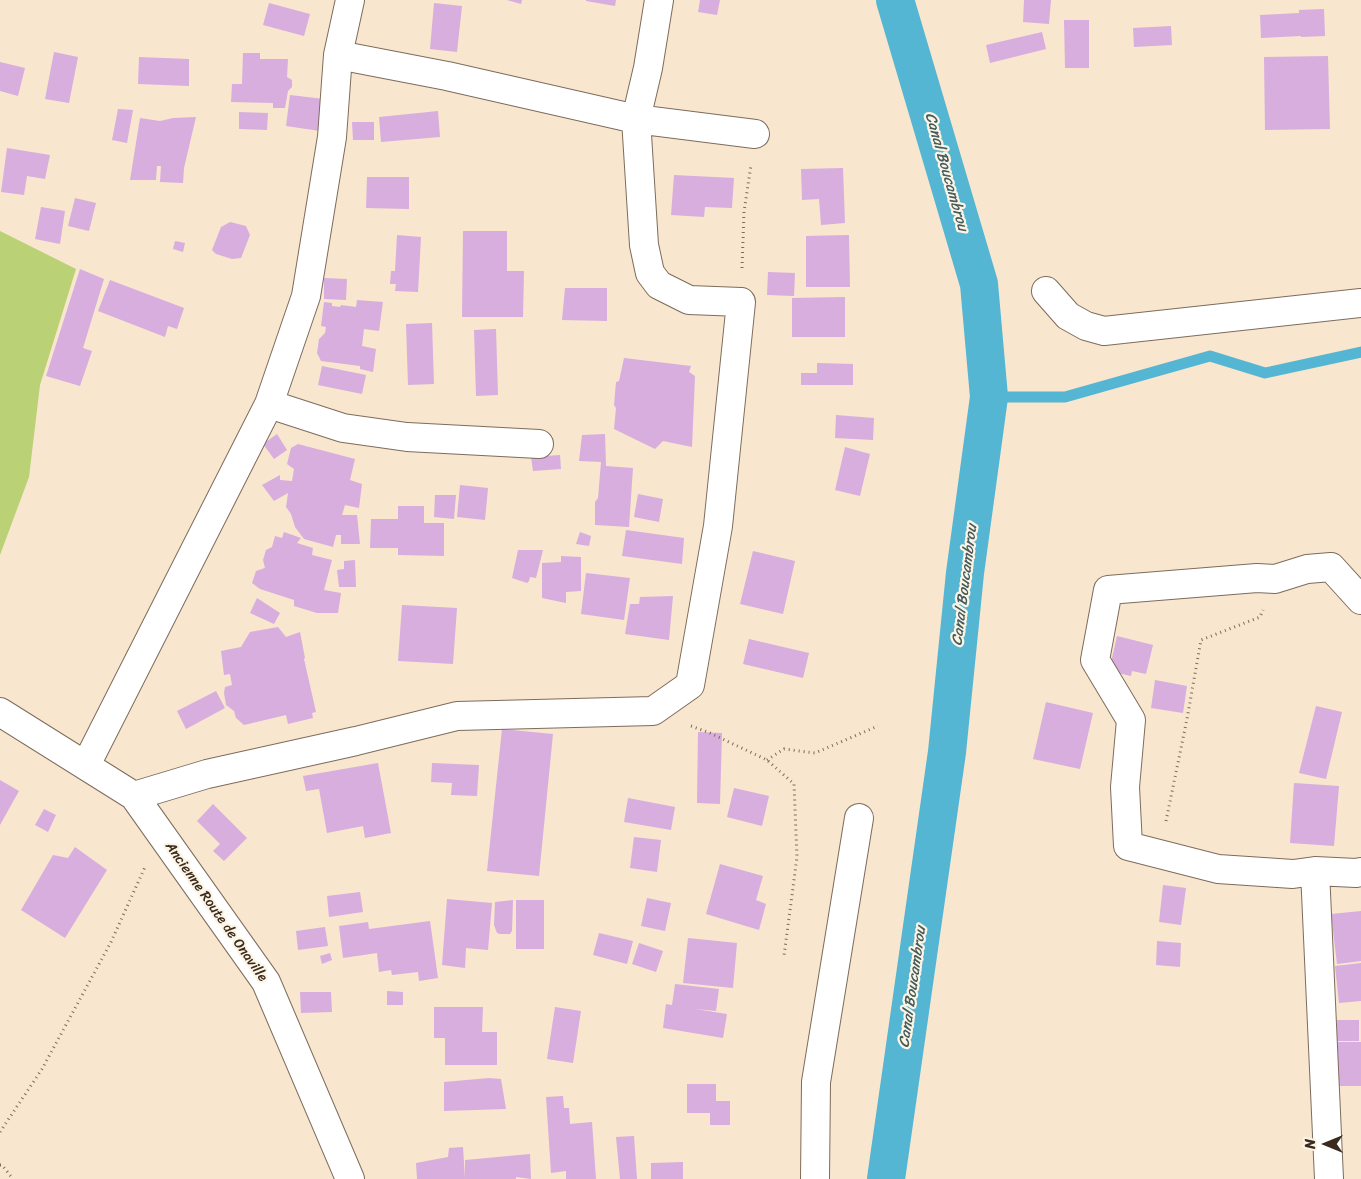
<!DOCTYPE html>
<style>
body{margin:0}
#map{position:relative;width:1361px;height:1179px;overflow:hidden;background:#f8e6cf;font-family:Sriracha,sans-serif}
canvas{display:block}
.north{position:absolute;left:1301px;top:1119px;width:50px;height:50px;-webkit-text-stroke:4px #fcf5e5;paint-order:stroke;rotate:270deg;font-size:14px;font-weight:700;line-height:20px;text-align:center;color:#3b2a1e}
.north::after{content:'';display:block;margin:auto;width:18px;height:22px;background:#3b2a1e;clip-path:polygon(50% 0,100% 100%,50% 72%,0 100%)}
</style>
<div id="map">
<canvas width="1361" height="1179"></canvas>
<div class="north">N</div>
</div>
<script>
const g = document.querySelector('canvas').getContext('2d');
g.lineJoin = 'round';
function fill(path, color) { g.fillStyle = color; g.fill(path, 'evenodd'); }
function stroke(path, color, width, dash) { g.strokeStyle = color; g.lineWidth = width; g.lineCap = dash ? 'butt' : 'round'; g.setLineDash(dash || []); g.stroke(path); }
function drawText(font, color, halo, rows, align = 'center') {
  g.font = font + ' Sriracha,sans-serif'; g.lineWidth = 4.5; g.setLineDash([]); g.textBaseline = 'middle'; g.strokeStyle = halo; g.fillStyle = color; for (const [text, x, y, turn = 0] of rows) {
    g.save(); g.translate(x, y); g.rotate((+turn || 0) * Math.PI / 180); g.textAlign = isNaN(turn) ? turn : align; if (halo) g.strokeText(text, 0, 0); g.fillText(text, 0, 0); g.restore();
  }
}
const green = new Path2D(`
 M 0,231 L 76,269 L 40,385 L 29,477 L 0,555 Z`);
const stream = new Path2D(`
 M 989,397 L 1065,397 L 1210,356 L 1265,373 L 1361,352`);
const canal = new Path2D(`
 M 886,1179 L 947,752 L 965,573 L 989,397 L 979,284 L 895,0`);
const building = new Path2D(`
 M 507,0 L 522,0 L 521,4 Z
 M 586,0 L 616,0 L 615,6 L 586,1 Z
 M 700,0 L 720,0 L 717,15 L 698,12 Z
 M 1024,0 L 1051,0 L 1049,24 L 1023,22 Z
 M 269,3 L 310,14 L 304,36 L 263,25 Z
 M 434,3 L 462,6 L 457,52 L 430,49 Z
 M 1324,9 L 1325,36 L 1301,37 L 1301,36 L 1261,38 L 1260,15 L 1299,13 L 1299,10 Z
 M 1064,20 L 1089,20 L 1089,68 L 1065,68 Z
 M 1171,26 L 1172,45 L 1134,47 L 1133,28 Z
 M 1042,32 L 1046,49 L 990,63 L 986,45 Z
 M 54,52 L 78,57 L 69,103 L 45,99 Z
 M 243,53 L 260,53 L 260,59 L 288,59 L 287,77 L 292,80 L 292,87 L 288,91 L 285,108 L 273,108 L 273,103 L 231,102 L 232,84 L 242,84 Z
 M 1328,56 L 1330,129 L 1265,130 L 1264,57 Z
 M 139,57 L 189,59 L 189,86 L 138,84 Z
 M 0,62 L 25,68 L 18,96 L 0,91 Z
 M 290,95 L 324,99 L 320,131 L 286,126 Z
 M 118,109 L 133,110 L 127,143 L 112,140 Z
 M 438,111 L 440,137 L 381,142 L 379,117 Z
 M 239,112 L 268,113 L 267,130 L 239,129 Z
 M 196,117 L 184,168 L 183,183 L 160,182 L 161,166 L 157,166 L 156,180 L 130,180 L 140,118 L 160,121 L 173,118 Z
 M 352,122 L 374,122 L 374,140 L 353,140 Z
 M 7,148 L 50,155 L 45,179 L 27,176 L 24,195 L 1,192 Z
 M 843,168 L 845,223 L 821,225 L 819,199 L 802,200 L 801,169 Z
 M 674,175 L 734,178 L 732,208 L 705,207 L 704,217 L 671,215 Z
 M 367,177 L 409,177 L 409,209 L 366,208 Z
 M 75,198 L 96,203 L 89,231 L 68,226 Z
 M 41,207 L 65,211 L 60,244 L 35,239 Z
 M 230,222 L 246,226 L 250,235 L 241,258 L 232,259 L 216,254 L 212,250 L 221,227 Z
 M 463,231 L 507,231 L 507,271 L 524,271 L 523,317 L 462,317 Z
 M 397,235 L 421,237 L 418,292 L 395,291 L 396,284 L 390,284 L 391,271 L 395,271 Z
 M 849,235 L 850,287 L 806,287 L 806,236 Z
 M 175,241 L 185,243 L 183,252 L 173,249 Z
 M 80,269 L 104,279 L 83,348 L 92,351 L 80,386 L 46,376 Z
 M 768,272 L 795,273 L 794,296 L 767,295 Z
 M 324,278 L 347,279 L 346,300 L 324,299 Z
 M 110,280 L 184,308 L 177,329 L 168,326 L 165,337 L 98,311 Z
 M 565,288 L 607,288 L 607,321 L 562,320 Z
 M 845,297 L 845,337 L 792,337 L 792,298 Z
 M 357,300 L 383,302 L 379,331 L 364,329 L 362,346 L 376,349 L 373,372 L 360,369 L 360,366 L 321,361 L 317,353 L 319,339 L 325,333 L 326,327 L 321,326 L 324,302 L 332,303 L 332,306 L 340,307 L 341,305 L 356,307 Z
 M 432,323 L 434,384 L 408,385 L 406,324 Z
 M 496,329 L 498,395 L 476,396 L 474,330 Z
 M 624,358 L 691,366 L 689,372 L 695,376 L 692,447 L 663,441 L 655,449 L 614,429 L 616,408 L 614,405 L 616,382 L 619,381 Z
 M 817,363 L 853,364 L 853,385 L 801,385 L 801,373 L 817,373 Z
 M 322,366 L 366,375 L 362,394 L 318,385 Z
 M 836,415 L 874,418 L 873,440 L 835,438 Z
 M 277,434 L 287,450 L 274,459 L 263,444 Z
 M 605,434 L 606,466 L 633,468 L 629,527 L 595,525 L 595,502 L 598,498 L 601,462 L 579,461 L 582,435 Z
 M 298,444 L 355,459 L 350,480 L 362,484 L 359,508 L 345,505 L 342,515 L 357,515 L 360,544 L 341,544 L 341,535 L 336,535 L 333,547 L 304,539 L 295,527 L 291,514 L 286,507 L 288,493 L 274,501 L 262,485 L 280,475 L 280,480 L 292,481 L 294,469 L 287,464 L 291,448 Z
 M 845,447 L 870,454 L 860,496 L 835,490 Z
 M 560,455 L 561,469 L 533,471 L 531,457 Z
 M 460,485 L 488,488 L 485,520 L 457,517 Z
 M 638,494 L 663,499 L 659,522 L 634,517 Z
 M 435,495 L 456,495 L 454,519 L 434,517 Z
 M 398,506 L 424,506 L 424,523 L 444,523 L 444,556 L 398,555 L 398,548 L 370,548 L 371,519 L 398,519 Z
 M 626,530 L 684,538 L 682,564 L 622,556 Z
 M 284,532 L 301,538 L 297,543 L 313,548 L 312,555 L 332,560 L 324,590 L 341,593 L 338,613 L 317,613 L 294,606 L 294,600 L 260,589 L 252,583 L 256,571 L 265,568 L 263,560 L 266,550 L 272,547 L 275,536 L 282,538 Z
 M 580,532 L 591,536 L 589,546 L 576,544 Z
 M 518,550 L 543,550 L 536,578 L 530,577 L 529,581 L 527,583 L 512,578 Z
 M 753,551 L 795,561 L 783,614 L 740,604 Z
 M 561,556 L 581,557 L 581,591 L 566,592 L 566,603 L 542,598 L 542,563 L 561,562 Z
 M 355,560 L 356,587 L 339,587 L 337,570 L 344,569 L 344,561 Z
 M 586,573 L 630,578 L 624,620 L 581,614 Z
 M 673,596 L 669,640 L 625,634 L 630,604 L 639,604 L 640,597 Z
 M 257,598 L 280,613 L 274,624 L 250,613 Z
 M 402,605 L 457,608 L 453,664 L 398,661 Z
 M 278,627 L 286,637 L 300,632 L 305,658 L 304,659 L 316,712 L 312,713 L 313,718 L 288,724 L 286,715 L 244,725 L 236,718 L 234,711 L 226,705 L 224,693 L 225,687 L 232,685 L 230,674 L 224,675 L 221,651 L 241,647 L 250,632 Z
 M 1117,636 L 1153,645 L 1146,674 L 1132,671 L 1131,676 L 1109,671 Z
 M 749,639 L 809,653 L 803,678 L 743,664 Z
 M 1155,680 L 1187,686 L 1183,713 L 1151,708 Z
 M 216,691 L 225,708 L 186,729 L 177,711 Z
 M 1046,702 L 1093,713 L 1080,769 L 1033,759 Z
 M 1316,706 L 1342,712 L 1326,779 L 1299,773 Z
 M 502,729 L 553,734 L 539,876 L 487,871 Z
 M 698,732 L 722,733 L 720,804 L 697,803 Z
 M 378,763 L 391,833 L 365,838 L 363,826 L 327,833 L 319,789 L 306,791 L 303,776 Z
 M 432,763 L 479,765 L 477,796 L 451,795 L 452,783 L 431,782 Z
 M 0,780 L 19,791 L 0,825 Z
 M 1294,783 L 1339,786 L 1334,846 L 1290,843 Z
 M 734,788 L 769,796 L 762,826 L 727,817 Z
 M 628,798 L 675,807 L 671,830 L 624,822 Z
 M 213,804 L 247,838 L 224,861 L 213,851 L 220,844 L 197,821 Z
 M 44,809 L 56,815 L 48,832 L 35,825 Z
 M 634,837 L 661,840 L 657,872 L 630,868 Z
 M 75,847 L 107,870 L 65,938 L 21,910 L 53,855 L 68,858 Z
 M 720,864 L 763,876 L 756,900 L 766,904 L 759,930 L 706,914 Z
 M 1163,885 L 1186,888 L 1181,925 L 1159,922 Z
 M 360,892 L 363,912 L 329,917 L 327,896 Z
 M 647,898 L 671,903 L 665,931 L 641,926 Z
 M 447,899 L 492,903 L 488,950 L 466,948 L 465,968 L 442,965 Z
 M 513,900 L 512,931 L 510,934 L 500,934 L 497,933 L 494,925 L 495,902 Z
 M 516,900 L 544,900 L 544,949 L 516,949 Z
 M 1361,911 L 1361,961 L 1337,964 L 1331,914 Z
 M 430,921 L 438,978 L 419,981 L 418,972 L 392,975 L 391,970 L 379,972 L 377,953 L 343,958 L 339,926 L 368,922 L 369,929 Z
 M 325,927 L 328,946 L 298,950 L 296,931 Z
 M 599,933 L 633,941 L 627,964 L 593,955 Z
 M 688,938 L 737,943 L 733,988 L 683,983 Z
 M 1157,941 L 1181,943 L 1180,967 L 1156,965 Z
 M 639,943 L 663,951 L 656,972 L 632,964 Z
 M 330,953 L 332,960 L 322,964 L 320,956 Z
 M 1361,963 L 1361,1001 L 1339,1003 L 1335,966 Z
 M 675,984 L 719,989 L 716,1011 L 695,1009 L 727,1014 L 723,1038 L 663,1028 L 666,1004 L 672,1005 Z
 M 387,991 L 403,992 L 403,1005 L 387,1005 Z
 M 300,992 L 331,992 L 332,1012 L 301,1013 Z
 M 434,1007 L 483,1007 L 482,1032 L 497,1032 L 497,1065 L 445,1065 L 445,1038 L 434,1038 Z
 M 555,1007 L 581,1011 L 573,1063 L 547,1059 Z
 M 1337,1020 L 1359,1020 L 1359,1041 L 1337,1041 Z
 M 1335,1042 L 1361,1042 L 1361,1086 L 1336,1086 Z
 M 489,1078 L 501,1079 L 506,1109 L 444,1111 L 444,1082 Z
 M 687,1084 L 716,1084 L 716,1101 L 730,1101 L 730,1125 L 710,1125 L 710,1113 L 687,1113 Z
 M 563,1096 L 564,1108 L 569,1108 L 570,1124 L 592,1122 L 596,1179 L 566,1179 L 566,1171 L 551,1173 L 546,1097 Z
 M 634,1136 L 637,1179 L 620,1179 L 616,1137 Z
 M 463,1147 L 465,1179 L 417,1179 L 416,1163 L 448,1157 L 449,1148 Z
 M 530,1154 L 531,1179 L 516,1177 L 516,1179 L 465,1179 L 465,1160 Z
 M 683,1162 L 683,1179 L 651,1179 L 651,1163 Z`);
const path = new Path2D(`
 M 742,268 L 744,212 L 751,165
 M 691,726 L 710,733 L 767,760 L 794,784 L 797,857 L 784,956
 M 767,760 L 784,749 L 815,753 L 878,726
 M 1166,821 L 1187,719 L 1201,640 L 1260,617 L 1263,610
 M 0,1132 L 42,1069 L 111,942 L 145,867
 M 0,1165 L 2,1165 L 13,1179`);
const street = new Path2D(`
 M 338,55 L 447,76 L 636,119 L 755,134
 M 1046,291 L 1068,316 L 1086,326 L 1104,331 L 1361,303
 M 269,404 L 343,428 L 407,437 L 539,444
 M 1361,600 L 1331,567 L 1307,569 L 1275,579 L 1257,578 L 1108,590 L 1095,660 L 1131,720 L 1125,787 L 1128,846 L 1218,869 L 1293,874 L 1315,871 L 1356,873 L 1361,872
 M 0,712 L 134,796 L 266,982 L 350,1179
 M 86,765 L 269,404 L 306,296 L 332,137 L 338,55 L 350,0
 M 134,796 L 207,774 L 356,741 L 457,716 L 653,711 L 690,685 L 718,526 L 741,302 L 689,300 L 659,285 L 650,273 L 644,245 L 636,119 L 648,68 L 659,0
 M 1315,871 L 1329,1179
 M 815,1179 L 816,1082 L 859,818`);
const streetNames = [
 ["Ancienne Route de Onaville",216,912,55]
];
const waterNames = [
 ["Canal Boucambrou",946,172,74],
 ["Canal Boucambrou",965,585,-83],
 ["Canal Boucambrou",913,987,-82]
];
fill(green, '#bbd175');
stroke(stream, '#54b6d2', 11);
stroke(canal, '#54b6d2', 38);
fill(building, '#d7aede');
stroke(street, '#7d6c5c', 30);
stroke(path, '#7d6c5c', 3, [1, 4]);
stroke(street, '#fff', 28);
drawText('14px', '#3b2a1e', '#fcf5e5', streetNames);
drawText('italic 15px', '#445b5d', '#fcf5e5', waterNames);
</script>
